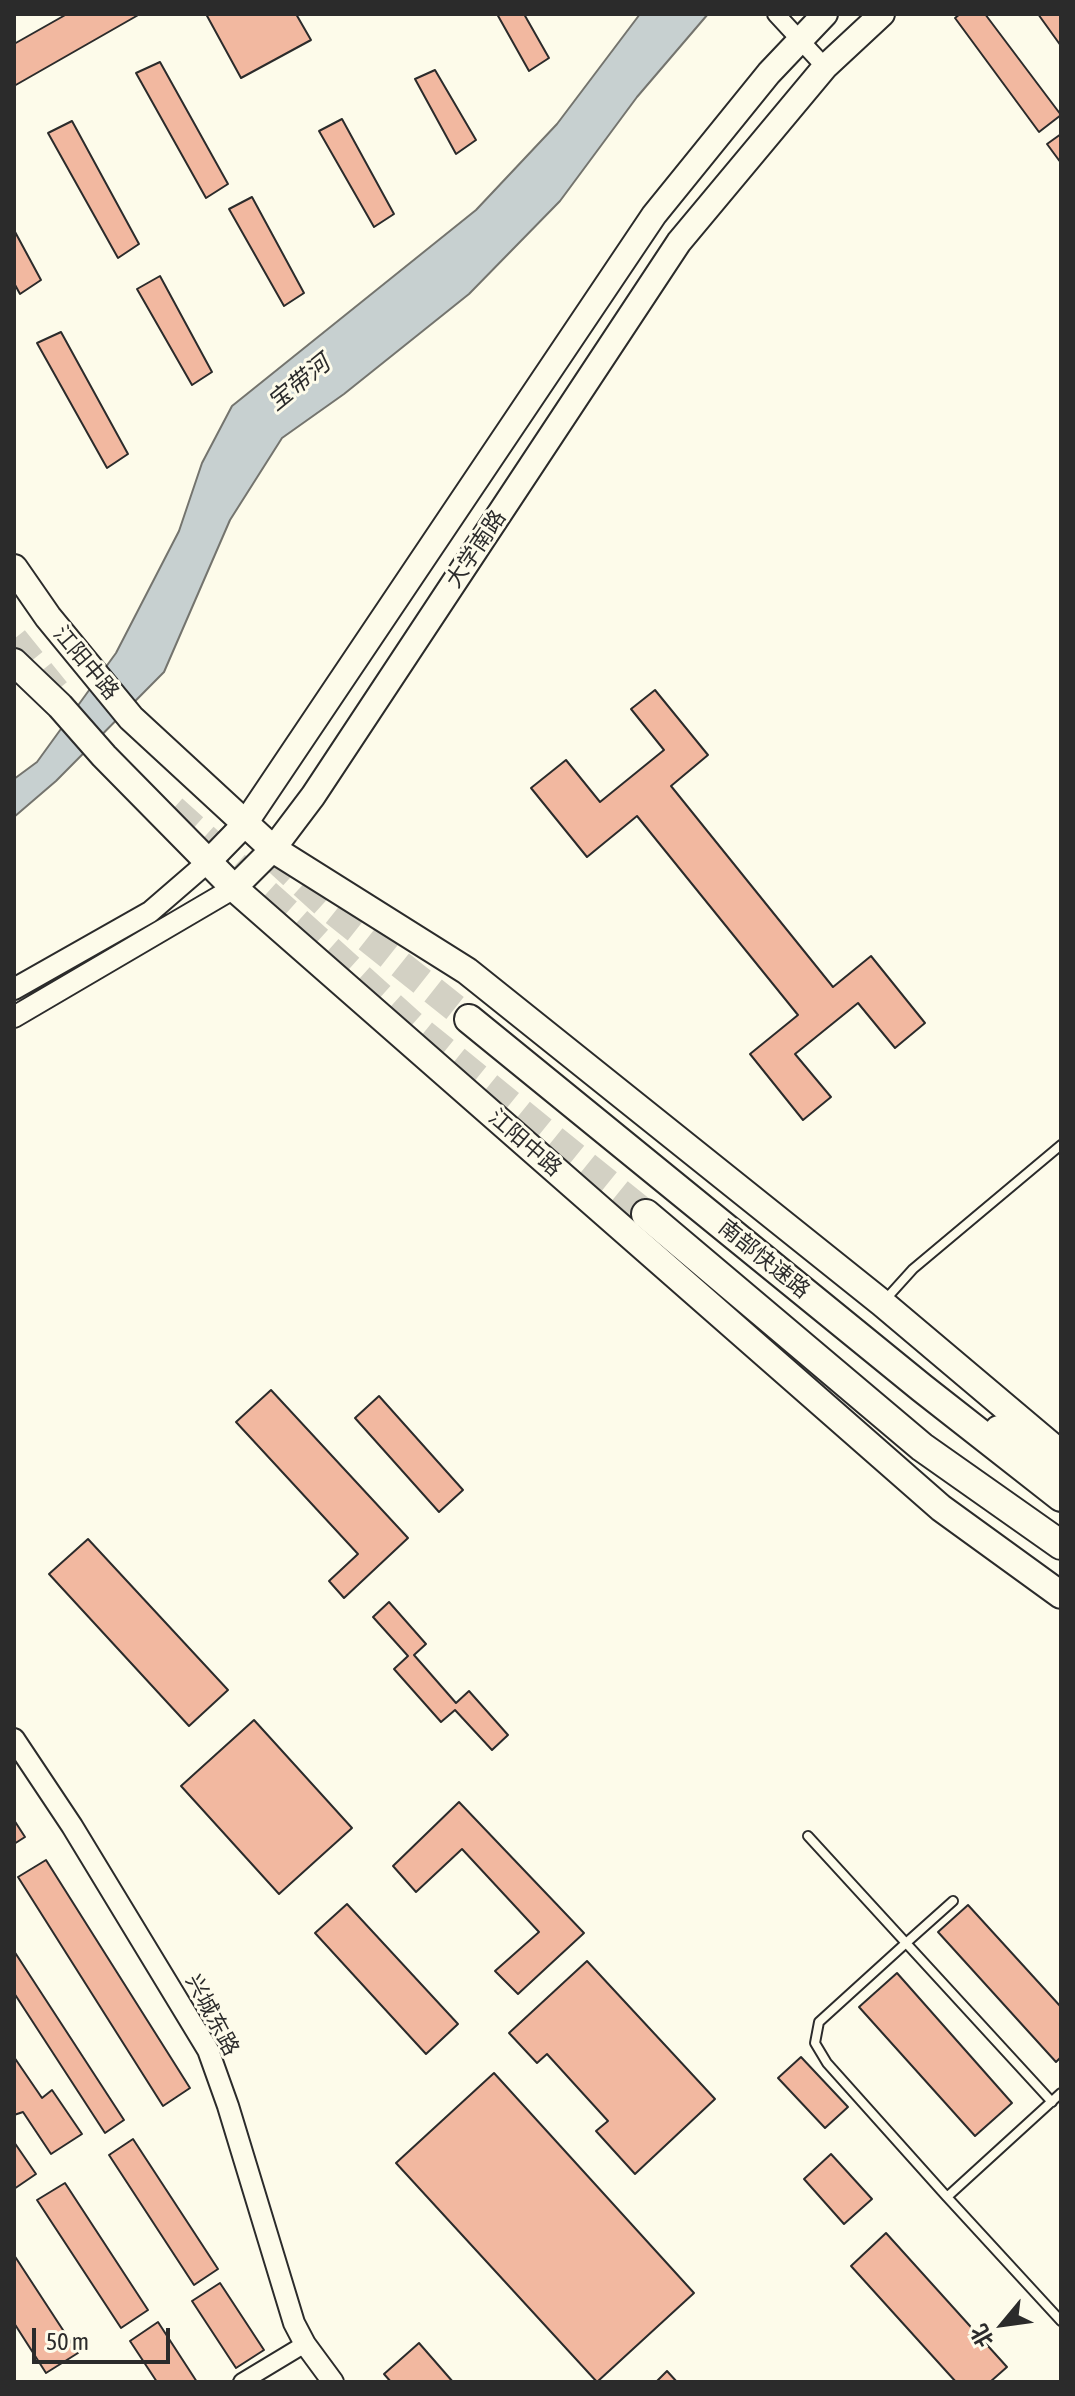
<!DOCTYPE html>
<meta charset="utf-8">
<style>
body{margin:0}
#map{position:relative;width:1075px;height:2396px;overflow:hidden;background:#fdfbea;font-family:"Asap Condensed","Noto Sans SC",sans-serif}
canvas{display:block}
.frame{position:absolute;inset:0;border:16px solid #2b2b2b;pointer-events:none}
.north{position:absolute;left:963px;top:2284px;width:80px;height:80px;-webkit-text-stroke:6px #fdfbea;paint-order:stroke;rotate:241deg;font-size:22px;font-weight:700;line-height:32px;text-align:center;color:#2b2b2b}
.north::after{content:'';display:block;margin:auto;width:28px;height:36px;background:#2b2b2b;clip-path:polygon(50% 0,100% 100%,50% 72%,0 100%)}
.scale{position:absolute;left:32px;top:2328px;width:138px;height:36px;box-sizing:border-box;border:4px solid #2b2b2b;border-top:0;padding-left:10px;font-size:24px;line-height:28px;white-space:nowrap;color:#2b2b2b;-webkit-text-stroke:6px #fdfbea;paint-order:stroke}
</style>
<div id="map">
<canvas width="1075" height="2396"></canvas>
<div class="frame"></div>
<div class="north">北</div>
<div class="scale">50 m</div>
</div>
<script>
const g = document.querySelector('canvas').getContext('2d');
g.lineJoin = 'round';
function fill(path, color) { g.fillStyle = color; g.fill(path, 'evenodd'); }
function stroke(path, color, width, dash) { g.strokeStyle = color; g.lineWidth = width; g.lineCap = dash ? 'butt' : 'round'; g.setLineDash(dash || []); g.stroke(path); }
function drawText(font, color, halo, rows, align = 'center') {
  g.font = font + ' "Asap Condensed","Noto Sans SC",sans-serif'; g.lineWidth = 6; g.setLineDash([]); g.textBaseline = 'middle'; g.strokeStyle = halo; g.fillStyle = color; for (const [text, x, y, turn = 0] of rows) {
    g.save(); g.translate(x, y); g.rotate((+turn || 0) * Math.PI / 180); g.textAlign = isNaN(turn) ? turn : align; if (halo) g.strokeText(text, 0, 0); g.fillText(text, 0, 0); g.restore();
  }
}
const water = new Path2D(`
 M 640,14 L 708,14 L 637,97 L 560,201 L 469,294 L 344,394 L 282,438 L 230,520 L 164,672 L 56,781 L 14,817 L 14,779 L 37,762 L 116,653 L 179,531 L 202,463 L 232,406 L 476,210 L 557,124 Z`);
const building = new Path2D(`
 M 67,14 L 140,14 L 14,86 L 14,44 Z
 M 206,14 L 296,14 L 311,40 L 241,78 Z
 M 497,14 L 524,14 L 549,58 L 529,71 Z
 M 960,14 L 985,14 L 1061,115 L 1039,132 L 955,18 Z
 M 1038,14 L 1061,14 L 1061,46 Z
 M 160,62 L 228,184 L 206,198 L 136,73 Z
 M 435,70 L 476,140 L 456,154 L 415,79 Z
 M 342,119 L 394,214 L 374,227 L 319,131 Z
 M 72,121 L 139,244 L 118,258 L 48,133 Z
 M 1061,134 L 1061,163 L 1047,144 Z
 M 252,197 L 304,293 L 284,306 L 229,209 Z
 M 14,230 L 41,280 L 20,294 L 14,283 Z
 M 160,276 L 212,372 L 192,385 L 137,289 Z
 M 61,332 L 128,454 L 107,468 L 37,343 Z
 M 655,690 L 708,755 L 671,786 L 833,987 L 871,956 L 925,1023 L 895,1048 L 858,1003 L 795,1054 L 831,1097 L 803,1120 L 750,1054 L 798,1015 L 637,816 L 587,857 L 531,788 L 566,760 L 600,802 L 664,750 L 631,709 Z
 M 271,1390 L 408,1538 L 344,1598 L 329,1581 L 358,1554 L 236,1422 Z
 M 379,1396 L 463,1490 L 439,1512 L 355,1418 Z
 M 88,1539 L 228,1690 L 189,1726 L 49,1574 Z
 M 389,1602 L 426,1644 L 414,1655 L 456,1703 L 469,1691 L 508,1735 L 492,1750 L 455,1710 L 441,1722 L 394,1669 L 408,1656 L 373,1617 Z
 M 254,1720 L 352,1828 L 279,1894 L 181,1786 Z
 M 459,1802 L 584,1933 L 518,1994 L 495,1971 L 539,1932 L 462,1849 L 416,1892 L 393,1866 Z
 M 14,1820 L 25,1837 L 14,1844 Z
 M 46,1860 L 190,2088 L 163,2106 L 18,1877 Z
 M 347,1904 L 458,2024 L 426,2054 L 315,1933 Z
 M 968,1905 L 1061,2007 L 1061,2057 L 1056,2062 L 938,1932 Z
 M 14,1951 L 124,2120 L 105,2133 L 14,1993 Z
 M 587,1961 L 715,2099 L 635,2174 L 596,2131 L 608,2121 L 547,2054 L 537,2063 L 509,2033 Z
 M 897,1973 L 1012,2103 L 975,2136 L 859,2007 Z
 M 14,2057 L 42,2098 L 52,2090 L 82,2134 L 51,2154 L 23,2112 L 14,2115 Z
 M 801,2057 L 848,2107 L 825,2128 L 778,2078 Z
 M 494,2073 L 694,2293 L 597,2382 L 396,2163 Z
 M 133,2139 L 218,2269 L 194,2285 L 109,2155 Z
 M 14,2142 L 36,2174 L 14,2189 Z
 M 831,2154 L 872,2199 L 844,2224 L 804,2179 Z
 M 65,2183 L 148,2310 L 121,2328 L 37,2200 Z
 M 886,2233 L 1007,2367 L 990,2382 L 956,2382 L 851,2266 Z
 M 14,2255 L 78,2353 L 46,2373 L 14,2323 Z
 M 220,2283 L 264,2350 L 236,2368 L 192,2301 Z
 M 158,2322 L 197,2382 L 157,2382 L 130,2341 Z
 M 419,2343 L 453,2382 L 391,2382 L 384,2374 Z
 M 667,2371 L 677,2382 L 656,2382 Z`);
const trunkTunnel = new Path2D(`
 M 14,639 L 56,691
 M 173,809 L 413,1025 L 646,1214
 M 272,856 L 328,907 L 469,1019`);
const service = new Path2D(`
 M 885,1300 L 913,1269 L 1061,1145
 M 808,1836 L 906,1943 L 953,1901
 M 1061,2093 L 947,2197 L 1061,2321
 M 947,2197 L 827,2063 L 815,2043 L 819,2022 L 906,1943 L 1052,2102`);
const minor = new Path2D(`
 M 776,14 L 825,67
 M 242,2382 L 305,2344`);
const tertiary = new Path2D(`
 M 14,989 L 150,912 L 209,861
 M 14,1017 L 234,888
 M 14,1739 L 72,1826 L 208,2050 L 228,2106 L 294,2323 L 305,2344 L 333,2382`);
const secondary = new Path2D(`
 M 209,861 L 244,825 L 654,215 L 769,73 L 825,14
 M 234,888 L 273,849 L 313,796 L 679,242 L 825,67 L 882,14`);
const primary = new Path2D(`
 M 14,568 L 48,617 L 131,718 L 273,849 L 467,971 L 882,1303 L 1061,1454
 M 14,662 L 60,706 L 104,756 L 234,888 L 941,1508 L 1061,1595`);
const trunk = new Path2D(`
 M 469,1019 L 922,1388 L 1061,1497
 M 646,1214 L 922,1447 L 1061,1545
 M 999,1430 L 1061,1466`);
const streetNames = [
 ["大学南路",476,549,-56],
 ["江阳中路",86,663,50],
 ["江阳中路",525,1143,41],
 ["南部快速路",764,1259,39],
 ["兴城东路",212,2015,62]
];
const waterNames = [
 ["宝带河",299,383,-39]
];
fill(water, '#c7d0d0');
stroke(water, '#74746e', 2);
fill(building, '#f2b8a0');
stroke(building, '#2b2b2b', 2);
stroke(trunkTunnel, '#d3d1c4', 28, [28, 14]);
stroke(service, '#2b2b2b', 12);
stroke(minor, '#2b2b2b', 20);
stroke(tertiary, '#2b2b2b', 24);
stroke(secondary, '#2b2b2b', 28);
stroke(primary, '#2b2b2b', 30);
stroke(trunk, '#2b2b2b', 32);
stroke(service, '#fdfbea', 8);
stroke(minor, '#fdfbea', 16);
stroke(tertiary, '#fdfbea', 20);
stroke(secondary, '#fdfbea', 24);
stroke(primary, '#fdfbea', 26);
stroke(trunk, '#fdfbea', 28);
drawText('22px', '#2b2b2b', '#fdfbea', streetNames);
drawText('italic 24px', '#2b2b2b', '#fdfbea', waterNames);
</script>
